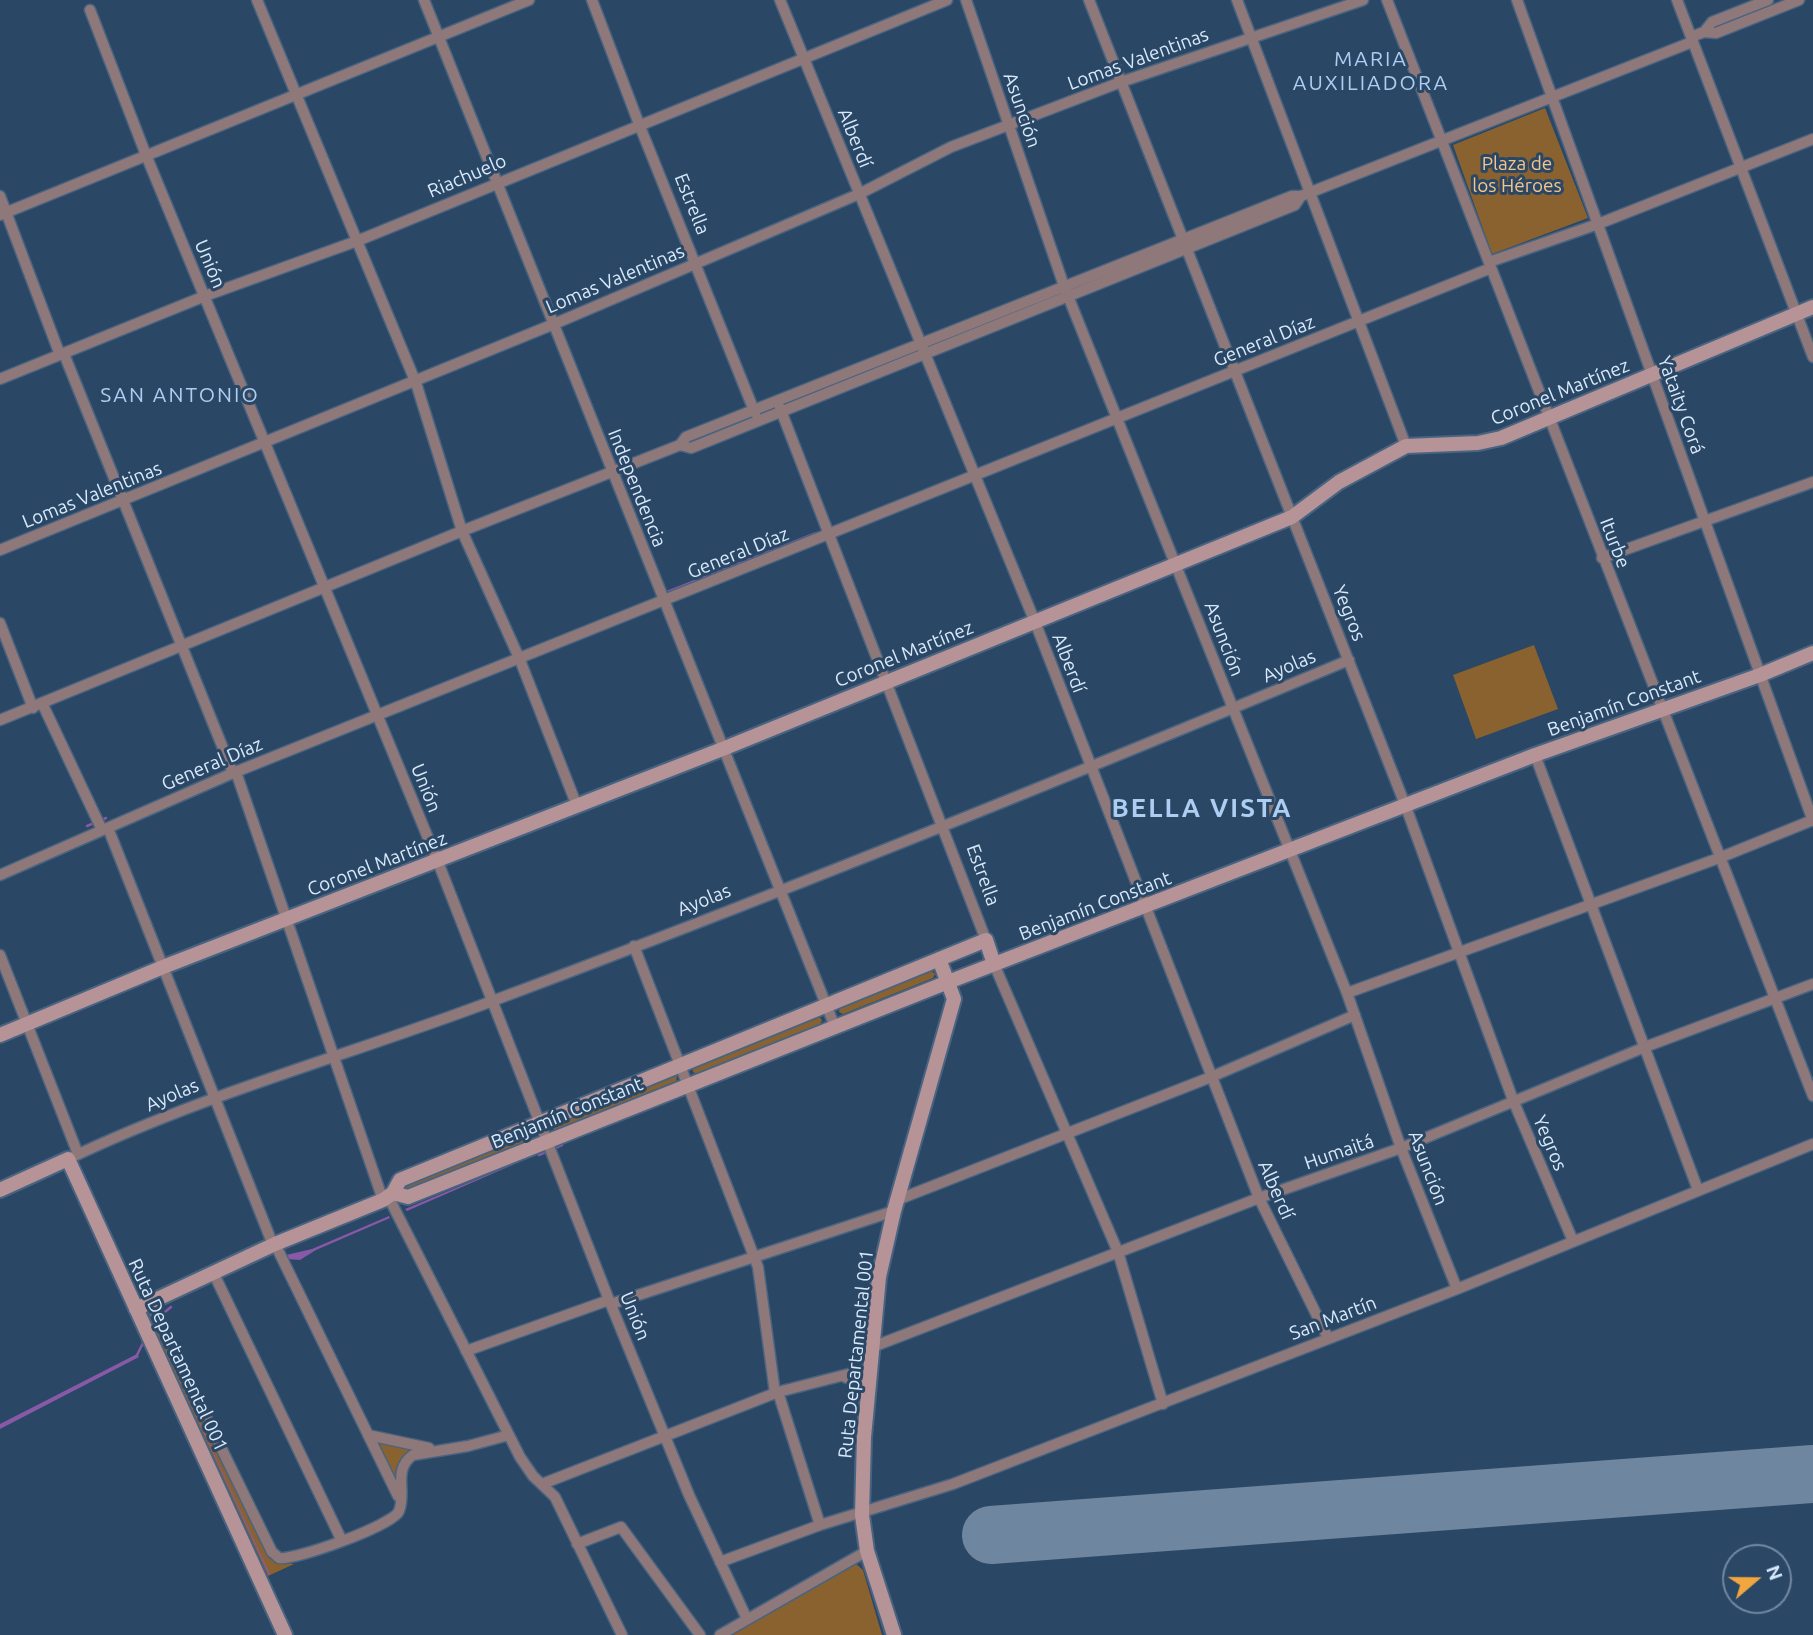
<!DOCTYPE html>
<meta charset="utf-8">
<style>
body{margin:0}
#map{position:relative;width:1813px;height:1635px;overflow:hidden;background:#2a4765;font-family:Ubuntu,sans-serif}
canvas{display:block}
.north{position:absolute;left:1722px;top:1544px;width:70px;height:70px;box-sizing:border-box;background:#2a4765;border:2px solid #7088a1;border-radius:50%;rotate:70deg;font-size:19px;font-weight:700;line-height:28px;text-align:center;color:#d8e9fb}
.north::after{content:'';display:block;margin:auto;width:24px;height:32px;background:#f1a640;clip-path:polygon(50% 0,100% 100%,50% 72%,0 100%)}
</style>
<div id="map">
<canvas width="1813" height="1635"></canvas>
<div class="north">N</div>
</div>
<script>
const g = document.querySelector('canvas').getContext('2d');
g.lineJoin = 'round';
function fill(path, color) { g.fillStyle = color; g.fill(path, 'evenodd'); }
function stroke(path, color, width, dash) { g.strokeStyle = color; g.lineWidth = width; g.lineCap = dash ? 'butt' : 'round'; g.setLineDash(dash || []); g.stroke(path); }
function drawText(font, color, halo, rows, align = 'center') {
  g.font = font + ' Ubuntu,sans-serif'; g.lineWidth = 6; g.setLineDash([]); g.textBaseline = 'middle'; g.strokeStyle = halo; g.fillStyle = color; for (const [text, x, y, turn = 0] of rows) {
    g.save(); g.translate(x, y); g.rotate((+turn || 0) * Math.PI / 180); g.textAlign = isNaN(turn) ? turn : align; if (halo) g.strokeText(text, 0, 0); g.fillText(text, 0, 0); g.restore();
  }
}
const green = new Path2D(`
 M 1545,108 L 1588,218 L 1492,254 L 1453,145 Z
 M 1534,645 L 1558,709 L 1476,739 L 1453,675 Z
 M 930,970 L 935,974 L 933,978 L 843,1014 L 839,1012 L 840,1007 Z
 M 818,1016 L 822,1020 L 820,1024 L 697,1074 L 693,1072 L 693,1068 Z
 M 673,1074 L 677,1076 L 676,1082 L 557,1131 L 553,1129 L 553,1124 Z
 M 531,1133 L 531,1141 L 409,1191 L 406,1189 L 405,1184 Z
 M 153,1318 L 267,1552 L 275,1561 L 294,1564 L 268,1576 L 151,1321 Z
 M 376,1442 L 420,1449 C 402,1455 398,1463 396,1480 Z
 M 856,1564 L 863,1570 L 882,1635 L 732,1635 Z`);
const water = new Path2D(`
 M 815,532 L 816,534 L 666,593 L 666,591 Z
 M 540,1153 L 407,1211 L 405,1209 Z
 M 389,1216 L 390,1218 L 316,1250 L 300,1260 L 286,1259 L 286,1255 L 312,1249 Z
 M 152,1320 L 270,1574 L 269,1575 Z
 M 137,1354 L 139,1357 L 0,1429 L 0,1424 Z`);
const stream = new Path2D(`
 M 87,826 L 106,818
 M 539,1155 L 562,1145
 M 160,1316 L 171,1307
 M 137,1355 L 145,1339`);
const runway = new Path2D(`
 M 991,1535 L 1813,1474`);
const street = new Path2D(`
 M 257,0 L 416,383 L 462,531 L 520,660 L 577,806
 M 424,0 L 835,1027
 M 592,0 L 639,124 L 755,413
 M 780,0 L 1035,622 L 1259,1198 L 1328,1338
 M 966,0 L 1064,286 L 1347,993 L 1401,1148 L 1457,1289
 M 1089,0 L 1406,807 L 1513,1100 L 1573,1241
 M 1237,0 L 1406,446
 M 1387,0 L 1813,1096
 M 1517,0 L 1813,821
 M 1677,0 L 1813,357
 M 90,10 L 146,155 L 438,862 L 609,1300 L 689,1495 L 747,1619
 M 1704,32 L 1712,22 L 1768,0
 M 1691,37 L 1704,32 L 1716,33 L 1799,0
 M 0,196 L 60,355
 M 0,215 L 529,0
 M 1489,262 L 1598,224 L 1813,139
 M 64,354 L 233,773
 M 0,379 L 205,296 L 357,241 L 947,0
 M 780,408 L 986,940
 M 680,445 L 691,448 L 758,421 L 1295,205 L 1301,196
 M 0,550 L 554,324 L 859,194 L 951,147 L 1121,82 L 1363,0
 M 1602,558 L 1813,482
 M 0,623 L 33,708
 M 43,705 L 102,830
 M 0,720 L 462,531 L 680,445 L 686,437 L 1292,196 L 1301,196 L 1692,42
 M 1535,755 L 1698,1190
 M 236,772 L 383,1200
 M 108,828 L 273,1245
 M 0,875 L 233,773 L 1491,268
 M 634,946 L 758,1267 L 775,1393
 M 0,955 L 78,1154
 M 994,964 L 1118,1252 L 1163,1404
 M 1347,993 L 1719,858 L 1813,820
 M 68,1159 C 206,1093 353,1054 495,1000 C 782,893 1066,778 1349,660
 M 388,1196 L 520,1457 L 533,1476 L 555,1497 L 622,1635
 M 897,1200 L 1211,1077 L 1355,1015
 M 275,1244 L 398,1496
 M 213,1272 L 341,1539
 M 149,1300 L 272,1552 L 279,1558 C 294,1561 394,1525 399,1511 C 407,1491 392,1470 413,1455 L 468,1446 L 509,1435
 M 611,1304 L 894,1211
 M 875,1346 L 1259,1198 L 1401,1148 L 1645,1047 L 1813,984
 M 466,1351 L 609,1300
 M 843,1376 L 859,1384 L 867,1398
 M 778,1392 L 820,1525
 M 368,1435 L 429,1448
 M 542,1484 L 778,1392 L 872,1368
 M 577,1544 L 621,1527 L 700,1635
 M 720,1562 L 820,1525 L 953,1484 L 1457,1289 L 1813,1144
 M 720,1635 L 867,1551`);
const secondary = new Path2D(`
 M 0,1035 L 163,967 L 725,748 L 1292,517 L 1339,482 L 1406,446 L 1478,443 L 1501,438 L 1813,307
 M 0,1190 L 68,1159 L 285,1635
 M 393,1193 L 408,1197 L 948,982 L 1535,755 L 1760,675 L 1813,653
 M 136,1309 L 275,1244 L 383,1200 L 393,1193 L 400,1180 L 986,940 L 994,964
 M 894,1635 L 867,1551 L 862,1515 L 864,1437 L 879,1277 L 894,1211 L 954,999 L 939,959`);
const streetNames = [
 ["Lomas Valentinas",1138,59,-20],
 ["Asunción",1022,110,71],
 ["Alberdí",855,138,68],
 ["Riachuelo",467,176,-23],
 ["Estrella",692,204,68],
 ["Unión",210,264,67],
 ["Lomas Valentinas",615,279,-23],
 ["General Díaz",1264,341,-22],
 ["Coronel Martínez",1560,392,-22],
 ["Yataity Corá",1681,405,70],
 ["Independencia",637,488,68],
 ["Lomas Valentinas",92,495,-22],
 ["Iturbe",1615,543,69],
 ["General Díaz",738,553,-22],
 ["Yegros",1349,613,68],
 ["Asunción",1224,639,69],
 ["Coronel Martínez",904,654,-22],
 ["Alberdí",1069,663,69],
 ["Ayolas",1289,666,-23],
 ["Benjamín Constant",1624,703,-20],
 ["General Díaz",212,764,-23],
 ["Unión",426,788,68],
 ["Coronel Martínez",377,864,-21],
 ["Estrella",983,875,70],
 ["Ayolas",704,900,-22],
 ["Benjamín Constant",1095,906,-21],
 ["Ayolas",172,1095,-23],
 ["Benjamín Constant",567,1113,-22],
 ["Yegros",1550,1143,67],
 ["Humaitá",1339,1152,-19],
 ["Asunción",1428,1168,69],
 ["Alberdí",1276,1190,66],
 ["Unión",635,1316,68],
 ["San Martín",1333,1318,-21],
 ["Ruta Departamental 001",856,1354,-84],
 ["Ruta Departamental 001",178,1355,65]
];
const parkNames = [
 ["Plaza de",1517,164],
 ["los Héroes",1517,186]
];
const neighbourhoodNames = [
 ["MARIA",1371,59],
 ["AUXILIADORA",1371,83],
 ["SAN ANTONIO",180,395]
];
const districtNames = [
 ["BELLA VISTA",1202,808]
];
fill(green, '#8a6230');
fill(water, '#8759a6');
stroke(stream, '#8759a6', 2.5);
stroke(runway, '#6e869f', 58);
stroke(street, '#496480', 13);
stroke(secondary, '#496480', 18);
stroke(street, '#8e787a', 10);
stroke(secondary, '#b69397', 14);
drawText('19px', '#d8e9fb', '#2a4765', streetNames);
drawText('19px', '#f5c489', '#2a4765', parkNames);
g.letterSpacing = '2px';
drawText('21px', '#adcef2', '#2a4765', neighbourhoodNames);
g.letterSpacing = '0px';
g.letterSpacing = '2px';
drawText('bold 26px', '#adcef2', '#2a4765', districtNames);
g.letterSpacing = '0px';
</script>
